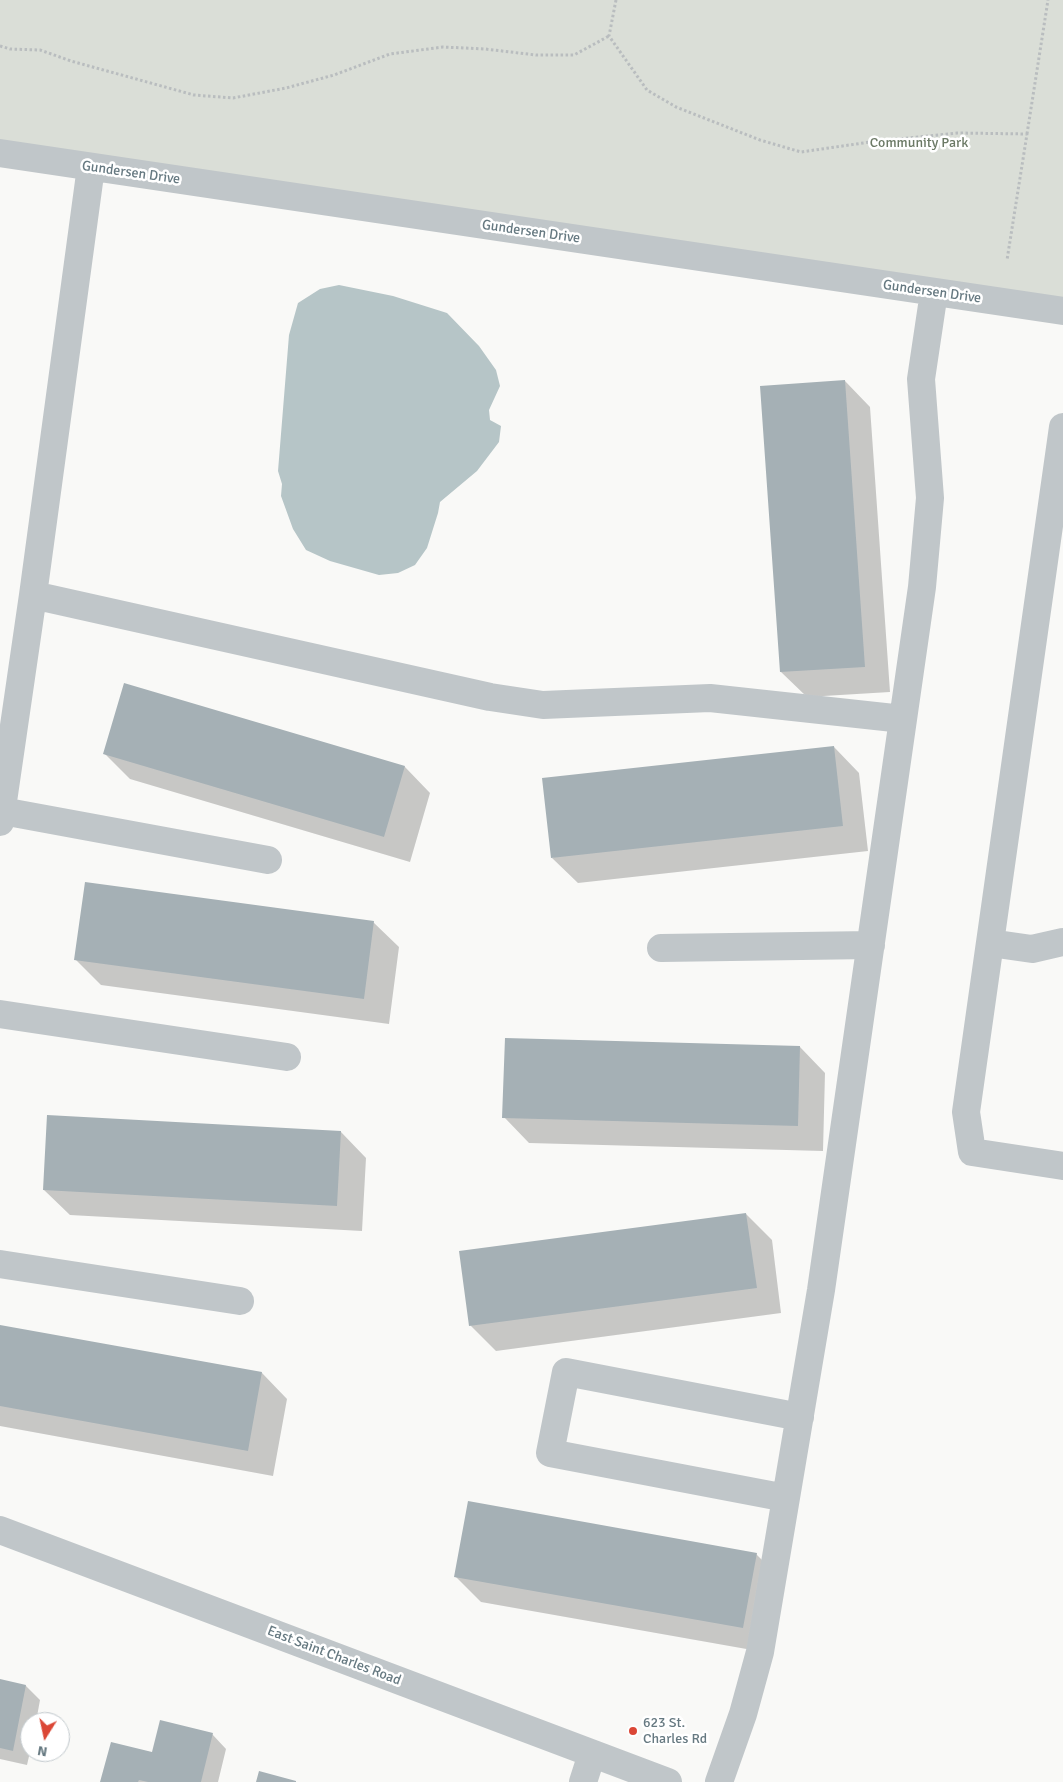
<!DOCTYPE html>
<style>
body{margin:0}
#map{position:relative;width:1063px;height:1782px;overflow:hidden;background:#f9f9f7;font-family:Signika,sans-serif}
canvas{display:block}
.north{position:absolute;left:20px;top:1712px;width:50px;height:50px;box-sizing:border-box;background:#fff;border:1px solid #c2c9cd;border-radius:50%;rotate:190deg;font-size:14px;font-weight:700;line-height:20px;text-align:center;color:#667981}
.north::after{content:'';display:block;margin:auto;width:18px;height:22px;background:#db4736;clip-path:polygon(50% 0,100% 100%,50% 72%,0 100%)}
</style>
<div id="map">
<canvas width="1063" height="1782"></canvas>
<div class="north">N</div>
</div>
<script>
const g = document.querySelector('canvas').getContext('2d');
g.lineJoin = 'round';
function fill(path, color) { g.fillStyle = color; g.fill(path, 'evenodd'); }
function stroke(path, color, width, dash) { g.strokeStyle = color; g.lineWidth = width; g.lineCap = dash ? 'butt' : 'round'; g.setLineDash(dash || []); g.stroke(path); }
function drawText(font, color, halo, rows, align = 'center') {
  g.font = font + ' Signika,sans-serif'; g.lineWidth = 5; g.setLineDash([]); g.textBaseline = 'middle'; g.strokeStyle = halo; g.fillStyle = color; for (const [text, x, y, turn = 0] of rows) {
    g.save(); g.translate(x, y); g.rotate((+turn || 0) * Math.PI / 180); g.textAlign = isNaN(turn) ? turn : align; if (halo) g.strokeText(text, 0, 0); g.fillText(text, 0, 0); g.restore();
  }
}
const green = new Path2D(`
 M 0,0 L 1063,0 L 1063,311 L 0,146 Z`);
const water = new Path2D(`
 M 339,285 L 393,296 L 447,313 L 479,346 L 496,370 L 500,386 L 489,410 L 490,420 L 501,426 L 499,442 L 477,471 L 440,502 L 438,513 L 427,548 L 415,565 L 398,573 L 379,575 L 330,561 L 306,550 L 293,529 L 281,496 L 282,484 L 278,471 L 289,335 L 298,303 L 320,289 Z`);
const shadow = new Path2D(`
 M 845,381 L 870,407 L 890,692 L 807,697 L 781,672 Z
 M 834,747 L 859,773 L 868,851 L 578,883 L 552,858 Z
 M 104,753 L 405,767 L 430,793 L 410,862 L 130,779 Z
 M 373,922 L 399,947 L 389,1024 L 101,985 L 76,960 Z
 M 800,1047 L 825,1073 L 823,1151 L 529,1143 L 504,1117 Z
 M 341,1132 L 366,1158 L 362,1231 L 70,1215 L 44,1190 Z
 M 746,1214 L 772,1240 L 781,1313 L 496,1351 L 470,1325 Z
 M 0,1326 L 262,1373 L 287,1399 L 273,1476 L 0,1426 Z
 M 756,1554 L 782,1580 L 769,1653 L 481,1602 L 455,1576 Z
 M 0,1681 L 26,1686 L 40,1700 L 36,1722 L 30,1722 L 30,1752 L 27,1765 L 0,1759 Z
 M 212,1734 L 226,1749 L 218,1782 L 102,1782 L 153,1753 Z`);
const building = new Path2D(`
 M 845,380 L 865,667 L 780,672 L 760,386 Z
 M 124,683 L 405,766 L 384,837 L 103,754 Z
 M 834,746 L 843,826 L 551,858 L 542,778 Z
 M 85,882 L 374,921 L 364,999 L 74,960 Z
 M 505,1038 L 800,1046 L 798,1126 L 502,1118 Z
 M 47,1115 L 341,1131 L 337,1206 L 43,1190 Z
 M 746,1213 L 757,1288 L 469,1326 L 459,1251 Z
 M 0,1325 L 262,1372 L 248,1451 L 0,1406 Z
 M 468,1501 L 757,1553 L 743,1628 L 454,1577 Z
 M 0,1679 L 26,1685 L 13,1751 L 0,1748 Z
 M 160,1720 L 213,1733 L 201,1782 L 148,1782 L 139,1780 L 138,1782 L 100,1782 L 111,1742 L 152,1752 Z
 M 259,1771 L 296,1781 L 296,1782 L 256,1782 Z`);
const path = new Path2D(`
 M 616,0 L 609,36 L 647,90 L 676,107 L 760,140 L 801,152 L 877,141 L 957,133 L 1027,134 L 1007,260
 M 0,46 L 10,49 L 40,50 L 71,61 L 194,95 L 233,98 L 286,88 L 334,75 L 390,54 L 443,47 L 485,49 L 536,55 L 574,55 L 609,36
 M 1027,134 L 1048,0`);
const minor = new Path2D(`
 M 0,153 L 1063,311
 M 1063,427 L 966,1112 L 972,1152 L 1063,1166
 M 33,595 L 490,697 L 543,705 L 710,698 L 903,719
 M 2,811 L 268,860
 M 0,822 L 33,595 L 91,167
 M 990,943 L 1032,949 L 1063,942
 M 661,948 L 871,945
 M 0,1014 L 287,1057
 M 0,1264 L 240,1301
 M 786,1498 L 550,1453 L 566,1372 L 800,1417
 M 0,1530 L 668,1782
 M 583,1782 L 592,1754
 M 719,1782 L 743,1714 L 760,1652 L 821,1290 L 922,587 L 930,498 L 921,379 L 934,292`);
const markers = [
 [633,1731,5,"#db4736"]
];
const parkNames = [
 ["Community Park",919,143]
];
const streetNames = [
 ["Gundersen Drive",131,173,8],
 ["Gundersen Drive",531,232,8],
 ["Gundersen Drive",932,292,8],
 ["East Saint Charles Road",334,1656,21]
];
const poiNames = [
 ["623 St.",643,1723],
 ["Charles Rd",643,1739]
];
fill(green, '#daded7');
fill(water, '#b6c5c7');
fill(shadow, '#0003');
fill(building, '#a5b0b5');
stroke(path, '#b9bdbf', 3, [2.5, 2.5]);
stroke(minor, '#c0c6c9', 28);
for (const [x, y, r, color] of markers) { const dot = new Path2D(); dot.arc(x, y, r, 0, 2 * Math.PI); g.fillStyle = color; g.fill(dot); stroke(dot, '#fff', 2); }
drawText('14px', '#6b7965', '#fff', parkNames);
drawText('14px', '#667981', '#fff', streetNames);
drawText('14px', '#667981', '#fff', poiNames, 'left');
</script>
